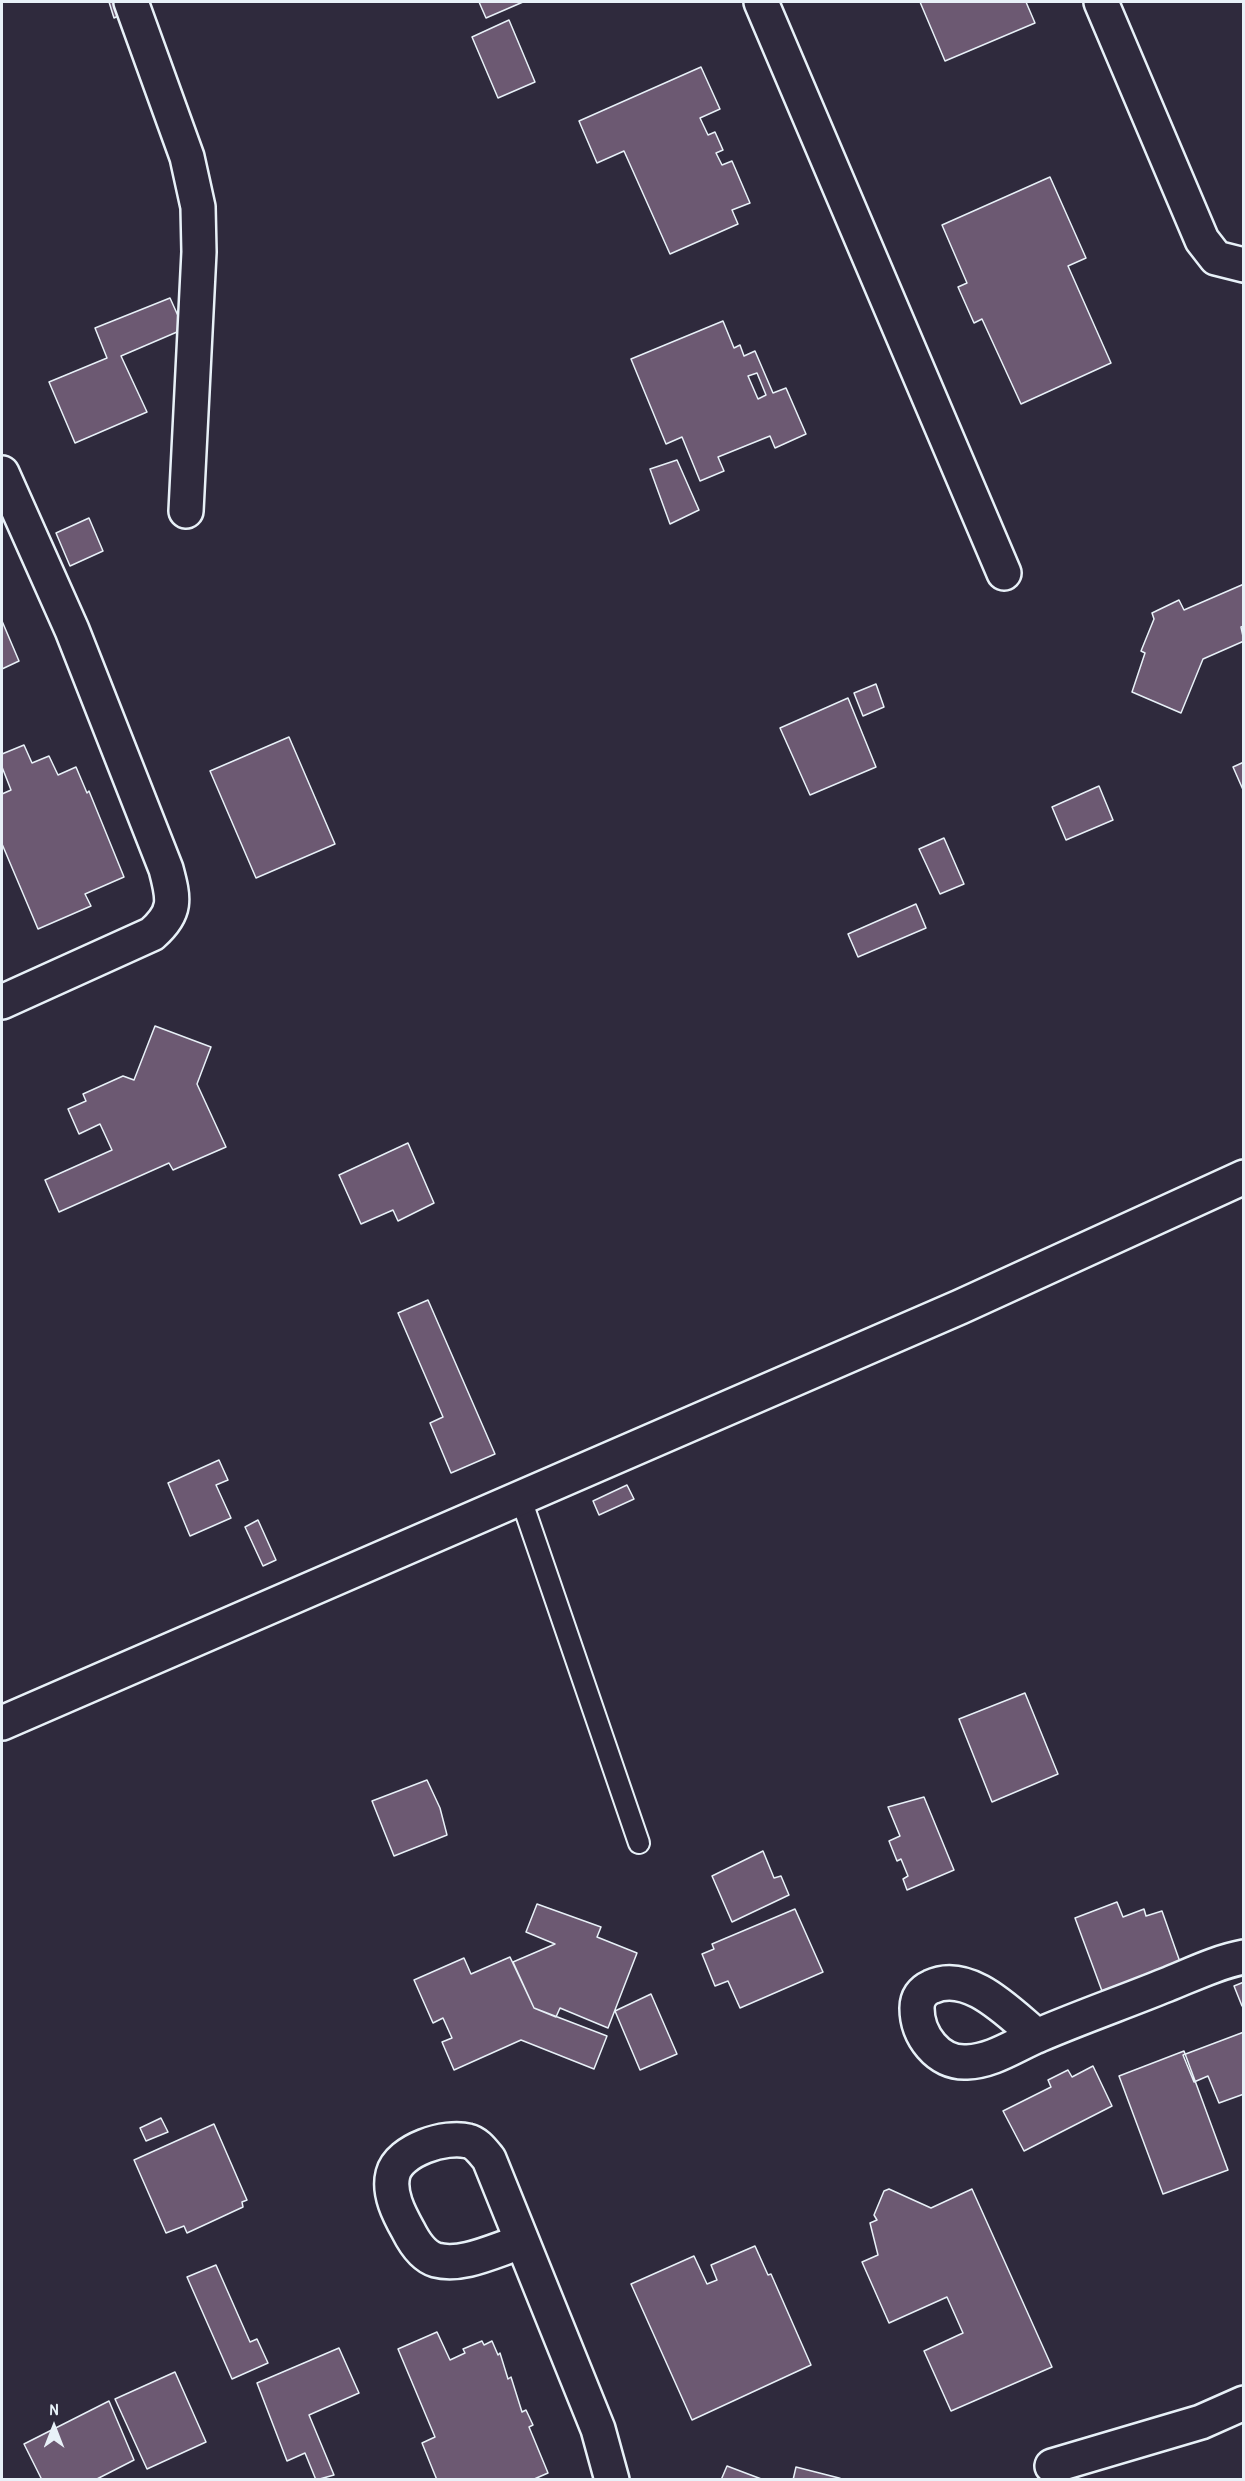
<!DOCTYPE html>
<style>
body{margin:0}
#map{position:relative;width:1245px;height:2481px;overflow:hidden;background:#2f2a3d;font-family:"Patrick Hand",sans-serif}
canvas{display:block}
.frame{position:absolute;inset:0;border:3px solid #e8f1f8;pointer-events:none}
.north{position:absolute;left:24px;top:2397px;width:60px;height:60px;-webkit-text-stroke:4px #2f2a3d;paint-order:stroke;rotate:0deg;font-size:16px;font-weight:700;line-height:24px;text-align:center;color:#e8f1f8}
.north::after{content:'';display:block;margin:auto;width:21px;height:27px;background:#e8f1f8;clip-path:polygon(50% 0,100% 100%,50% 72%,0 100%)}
</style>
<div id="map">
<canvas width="1245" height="2481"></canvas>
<div class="frame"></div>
<div class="north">N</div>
</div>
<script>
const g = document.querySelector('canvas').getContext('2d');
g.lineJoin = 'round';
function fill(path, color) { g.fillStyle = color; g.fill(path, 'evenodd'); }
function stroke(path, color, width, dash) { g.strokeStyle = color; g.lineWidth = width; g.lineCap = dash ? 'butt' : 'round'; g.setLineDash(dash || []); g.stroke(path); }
const building = new Path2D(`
 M 109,2 L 148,2 L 114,18 Z
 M 479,2 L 523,2 L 486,18 Z
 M 920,2 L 1026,2 L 1035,23 L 945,61 Z
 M 509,20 L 535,82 L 498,98 L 472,37 Z
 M 701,67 L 720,109 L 700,118 L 708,135 L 715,132 L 723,150 L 716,153 L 722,165 L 732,161 L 750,203 L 732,210 L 738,224 L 670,254 L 624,151 L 597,163 L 579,121 Z
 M 1050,177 L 1086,258 L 1068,266 L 1111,363 L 1021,404 L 982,319 L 974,323 L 958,287 L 967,283 L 942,225 Z
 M 170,298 L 184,329 L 121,356 L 147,412 L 75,443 L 49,382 L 107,358 L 95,328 Z
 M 723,321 L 734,348 L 740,345 L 744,356 L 755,351 L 773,393 L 786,388 L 806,434 L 775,448 L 770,436 L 718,457 L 724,471 L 700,481 L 682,437 L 666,444 L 631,359 ZM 757,373 L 766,395 L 758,399 L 748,376 Z
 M 677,460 L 699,510 L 670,524 L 650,469 Z
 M 89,518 L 103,551 L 70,566 L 56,533 Z
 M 1244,584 L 1244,626 L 1241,627 L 1244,641 L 1203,659 L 1181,713 L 1132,692 L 1145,653 L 1141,651 L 1154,619 L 1152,613 L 1179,600 L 1184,610 Z
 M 2,621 L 19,661 L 2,669 Z
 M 876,684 L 884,707 L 863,716 L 854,693 Z
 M 848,698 L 876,767 L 810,795 L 780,728 Z
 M 289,737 L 335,844 L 256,878 L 210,771 Z
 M 24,745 L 32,763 L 49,756 L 58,775 L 76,767 L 87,793 L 89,791 L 124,877 L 85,894 L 91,906 L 38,929 L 2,844 L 2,794 L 11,790 L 2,767 L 2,754 Z
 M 1244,762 L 1244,792 L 1233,767 Z
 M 1099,786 L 1113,820 L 1066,840 L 1052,807 Z
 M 944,838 L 964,884 L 940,894 L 919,849 Z
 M 916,904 L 926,928 L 858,957 L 848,934 Z
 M 155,1026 L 211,1047 L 197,1084 L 226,1147 L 173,1170 L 169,1163 L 59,1212 L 45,1180 L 112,1150 L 100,1124 L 79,1134 L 68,1109 L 86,1101 L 83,1094 L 123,1076 L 134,1080 Z
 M 408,1143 L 434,1203 L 398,1221 L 393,1210 L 361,1224 L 339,1175 Z
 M 428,1300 L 495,1454 L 451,1473 L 430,1423 L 443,1417 L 398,1313 Z
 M 219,1460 L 228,1480 L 216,1485 L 231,1518 L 190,1536 L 168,1483 Z
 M 627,1485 L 634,1499 L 599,1515 L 593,1501 Z
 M 258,1520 L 276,1560 L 263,1566 L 245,1527 Z
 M 1025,1693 L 1058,1774 L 992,1802 L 959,1719 Z
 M 427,1780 L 440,1808 L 447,1835 L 394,1856 L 372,1801 Z
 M 924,1797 L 954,1870 L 907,1890 L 903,1879 L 908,1876 L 901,1859 L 897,1861 L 889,1841 L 900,1836 L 888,1807 Z
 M 763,1851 L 774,1878 L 781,1876 L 789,1895 L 732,1922 L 712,1876 Z
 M 1117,1902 L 1123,1917 L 1144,1909 L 1146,1916 L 1162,1911 L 1180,1962 L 1102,1991 L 1075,1918 Z
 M 537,1904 L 601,1927 L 597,1937 L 637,1953 L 608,2028 L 560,2008 L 556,2017 L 534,2008 L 513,1962 L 555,1944 L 526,1932 Z
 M 795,1909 L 823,1972 L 740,2008 L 728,1981 L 715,1986 L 702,1954 L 714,1949 L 712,1944 Z
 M 510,1957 L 534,2008 L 607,2036 L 594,2069 L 521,2040 L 454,2070 L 442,2042 L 452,2038 L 443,2018 L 433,2023 L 414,1980 L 464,1958 L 471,1974 Z
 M 1244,1982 L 1244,2005 L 1242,2006 L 1234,1986 Z
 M 651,1994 L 677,2054 L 640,2070 L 615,2011 Z
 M 1244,2032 L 1244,2094 L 1219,2103 L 1208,2076 L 1194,2082 L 1183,2055 Z
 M 1184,2051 L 1228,2170 L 1163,2194 L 1119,2076 Z
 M 1093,2066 L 1112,2106 L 1024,2151 L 1003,2111 L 1051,2087 L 1048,2080 L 1068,2070 L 1072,2077 Z
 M 161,2118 L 168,2132 L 146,2141 L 140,2128 Z
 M 214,2124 L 247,2200 L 242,2202 L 243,2207 L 187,2233 L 184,2226 L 166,2233 L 134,2160 Z
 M 889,2189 L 931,2208 L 972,2189 L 1052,2367 L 951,2411 L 924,2351 L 963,2333 L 947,2297 L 889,2323 L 862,2262 L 878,2255 L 870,2223 L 877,2220 L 874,2215 L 884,2191 Z
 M 755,2246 L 768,2275 L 771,2274 L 811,2365 L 692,2420 L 631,2284 L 694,2256 L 707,2284 L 717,2280 L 711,2265 Z
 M 216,2265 L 250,2342 L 257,2339 L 268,2363 L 232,2379 L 187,2277 Z
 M 437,2332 L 450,2360 L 465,2353 L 463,2349 L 482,2341 L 484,2345 L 492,2341 L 498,2355 L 500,2353 L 508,2379 L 511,2377 L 522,2412 L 526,2410 L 533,2425 L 529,2427 L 548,2473 L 532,2480 L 437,2480 L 422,2443 L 435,2437 L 398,2349 Z
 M 339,2348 L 359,2393 L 309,2415 L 334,2475 L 316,2480 L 305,2453 L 287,2461 L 257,2383 Z
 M 175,2372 L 206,2442 L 147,2469 L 115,2399 Z
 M 109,2401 L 134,2460 L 95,2480 L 42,2480 L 24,2444 Z
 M 727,2466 L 764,2480 L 721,2480 Z
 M 796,2467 L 839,2478 L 844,2480 L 793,2480 Z`);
const service = new Path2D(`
 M 521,1499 L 639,1843`);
const minor = new Path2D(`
 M 131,2 L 187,157 L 198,207 L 199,252 L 186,511
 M 761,2 L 1004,573
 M 1101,2 L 1202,240 L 1216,258 L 1244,265
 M 2,473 L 72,630 L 166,869 C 174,899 177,912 152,934 L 2,1002
 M 2,1723 L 960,1307 L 1244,1177
 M 1037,2036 C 1010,2014 969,1969 931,1987 C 922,1991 917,1998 917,2008 C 917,2035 938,2064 967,2062 C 993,2061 1015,2045 1039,2035 C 1081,2017 1124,2002 1166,1985 C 1191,1975 1217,1962 1244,1957
 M 521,2242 C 495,2250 463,2267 436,2260 C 423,2256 414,2242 408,2230 C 399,2214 388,2193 393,2174 C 399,2150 446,2135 468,2141 C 477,2143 483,2152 489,2159 L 598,2429 L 612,2480
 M 1052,2466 L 1201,2422 L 1244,2403`);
fill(building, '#6c5972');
stroke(building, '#e8f1f8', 1.5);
stroke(service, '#e8f1f8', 24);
stroke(minor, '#e8f1f8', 38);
stroke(service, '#2f2a3d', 20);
stroke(minor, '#2f2a3d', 33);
</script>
